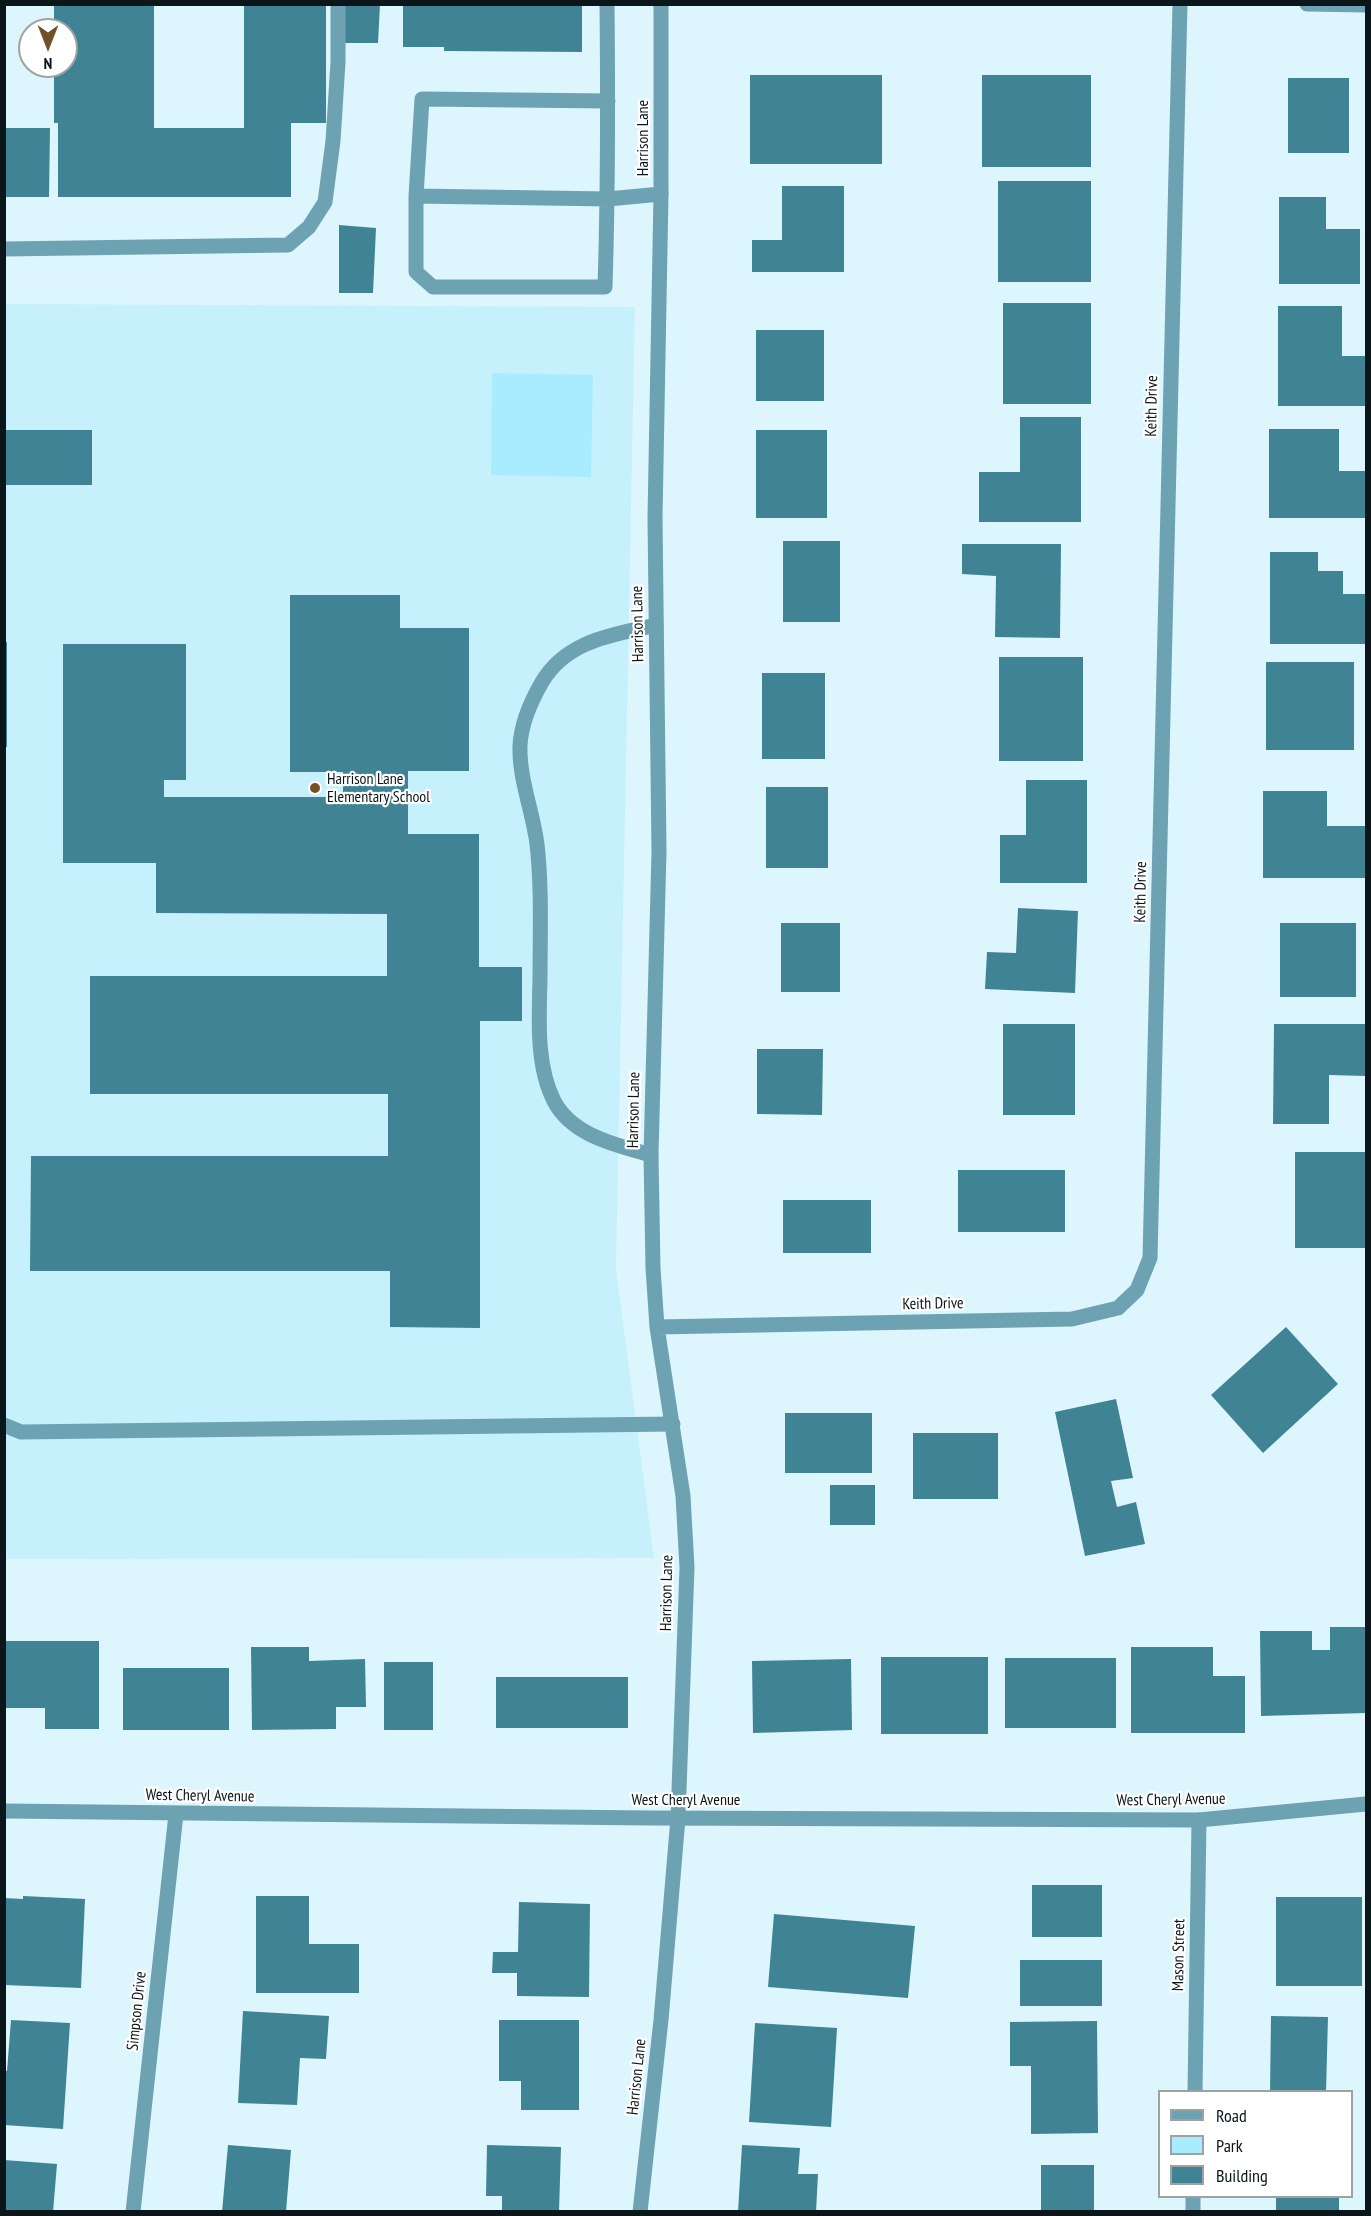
<!DOCTYPE html>
<style>
body{margin:0}
#map{position:relative;width:1371px;height:2216px;overflow:hidden;background:#ddf6fe;font-family:"PT Sans Narrow",sans-serif}
canvas{display:block}
.frame{position:absolute;inset:0;border:6px solid #0a1619;pointer-events:none}
.legend{position:absolute;left:1158px;top:2090px;width:195px;height:108px;box-sizing:border-box;background:#fff;border:2px solid #9da2a3;margin:0;padding:8px 10px;list-style:none;font-size:18px;color:#0a1619}
.legend li{display:flex;align-items:center;gap:12px;height:30px}
.legend b{width:30px;border:2px solid #9da2a3}
.north{position:absolute;left:18px;top:18px;width:60px;height:60px;box-sizing:border-box;background:#fff;border:2px solid #9da2a3;border-radius:50%;rotate:180deg;font-size:16px;font-weight:700;line-height:24px;text-align:center;color:#0a1619}
.north::after{content:'';display:block;margin:auto;width:21px;height:27px;background:#725028;clip-path:polygon(50% 0,100% 100%,50% 72%,0 100%)}
</style>
<div id="map">
<canvas width="1371" height="2216"></canvas>
<div class="frame"></div>
<ul class="legend">
<li><b style="height:8px;background:#6da2b2"></b>Road</li>
<li><b style="height:16px;background:#aaecff"></b>Park</li>
<li><b style="height:16px;background:#3f8395"></b>Building</li>
</ul>
<div class="north">N</div>
</div>
<script>
const g = document.querySelector('canvas').getContext('2d');
g.lineJoin = 'round';
function fill(path, color) { g.fillStyle = color; g.fill(path, 'evenodd'); }
function stroke(path, color, width, dash) { g.strokeStyle = color; g.lineWidth = width; g.lineCap = dash ? 'butt' : 'round'; g.setLineDash(dash || []); g.stroke(path); }
function drawText(font, color, halo, rows, align = 'center') {
  g.font = font + ' "PT Sans Narrow",sans-serif'; g.lineWidth = 4.5; g.setLineDash([]); g.textBaseline = 'middle'; g.strokeStyle = halo; g.fillStyle = color; for (const [text, x, y, turn = 0] of rows) {
    g.save(); g.translate(x, y); g.rotate((+turn || 0) * Math.PI / 180); g.textAlign = isNaN(turn) ? turn : align; if (halo) g.strokeText(text, 0, 0); g.fillText(text, 0, 0); g.restore();
  }
}
const built = new Path2D(`
 M 5,304 L 635,307 L 616,1269 L 654,1558 L 5,1559 Z`);
const green = new Path2D(`
 M 492,373 L 593,375 L 591,477 L 491,475 Z`);
const building = new Path2D(`
 M 54,4 L 154,4 L 154,128 L 244,128 L 244,4 L 326,4 L 326,123 L 291,123 L 291,197 L 58,197 L 58,123 L 54,123 L 54,66 L 66,66 L 66,30 L 54,30 Z
 M 345,4 L 380,4 L 378,43 L 345,43 Z
 M 403,4 L 582,4 L 582,52 L 444,51 L 444,47 L 403,47 Z
 M 750,75 L 882,75 L 882,164 L 750,164 Z
 M 982,75 L 1091,75 L 1091,167 L 982,167 Z
 M 1288,78 L 1349,78 L 1349,153 L 1288,153 Z
 M 4,128 L 50,128 L 49,197 L 4,197 Z
 M 998,181 L 1091,181 L 1091,282 L 998,282 Z
 M 782,186 L 844,186 L 844,272 L 752,272 L 752,240 L 782,240 Z
 M 1279,197 L 1326,197 L 1326,229 L 1360,229 L 1360,284 L 1279,284 Z
 M 339,225 L 376,228 L 373,293 L 339,293 Z
 M 1003,303 L 1091,303 L 1091,404 L 1003,404 Z
 M 1278,306 L 1342,306 L 1342,356 L 1366,356 L 1366,406 L 1278,406 Z
 M 756,330 L 824,330 L 824,401 L 756,401 Z
 M 1020,417 L 1081,417 L 1081,522 L 979,522 L 979,472 L 1020,472 Z
 M 1269,429 L 1339,429 L 1339,471 L 1366,471 L 1366,518 L 1269,518 Z
 M 4,430 L 92,430 L 92,485 L 4,485 Z
 M 756,430 L 827,430 L 827,518 L 756,518 Z
 M 783,541 L 840,541 L 840,622 L 783,622 Z
 M 962,544 L 1061,544 L 1060,638 L 995,637 L 996,576 L 962,574 Z
 M 1270,552 L 1318,552 L 1318,571 L 1343,571 L 1343,594 L 1366,594 L 1366,644 L 1270,644 Z
 M 290,595 L 400,595 L 400,628 L 469,628 L 469,771 L 408,771 L 408,834 L 479,834 L 479,967 L 522,967 L 522,1021 L 480,1021 L 480,1328 L 390,1327 L 390,1271 L 30,1271 L 31,1156 L 388,1156 L 388,1094 L 90,1094 L 90,976 L 387,976 L 387,914 L 156,913 L 156,863 L 63,863 L 63,644 L 186,644 L 186,780 L 164,780 L 164,797 L 343,797 L 343,772 L 290,772 Z
 M 4,642 L 7,642 L 7,747 L 4,747 Z
 M 999,657 L 1083,657 L 1083,761 L 999,761 Z
 M 1266,662 L 1354,662 L 1354,750 L 1266,750 Z
 M 762,673 L 825,673 L 825,759 L 762,759 Z
 M 1026,780 L 1087,780 L 1087,883 L 1000,883 L 1000,835 L 1026,835 Z
 M 766,787 L 828,787 L 828,868 L 766,868 Z
 M 1263,791 L 1327,791 L 1327,826 L 1366,826 L 1366,878 L 1263,878 Z
 M 1018,908 L 1078,911 L 1075,993 L 985,989 L 987,952 L 1016,953 Z
 M 781,923 L 840,923 L 840,992 L 781,992 Z
 M 1280,923 L 1356,923 L 1356,997 L 1280,997 Z
 M 1003,1024 L 1075,1024 L 1075,1115 L 1003,1115 Z
 M 1274,1024 L 1366,1024 L 1366,1076 L 1329,1075 L 1329,1124 L 1273,1124 Z
 M 757,1049 L 823,1049 L 822,1115 L 757,1114 Z
 M 1295,1152 L 1366,1152 L 1366,1248 L 1295,1248 Z
 M 958,1170 L 1065,1170 L 1065,1232 L 958,1232 Z
 M 783,1200 L 871,1200 L 871,1253 L 783,1253 Z
 M 1286,1327 L 1338,1384 L 1263,1453 L 1211,1395 Z
 M 1116,1399 L 1133,1478 L 1111,1481 L 1117,1507 L 1136,1502 L 1145,1544 L 1085,1556 L 1055,1412 Z
 M 785,1413 L 872,1413 L 872,1473 L 785,1473 Z
 M 913,1433 L 998,1433 L 998,1499 L 913,1499 Z
 M 830,1485 L 875,1485 L 875,1525 L 830,1525 Z
 M 1330,1627 L 1366,1627 L 1366,1713 L 1261,1716 L 1260,1631 L 1312,1631 L 1312,1650 L 1330,1650 Z
 M 4,1641 L 99,1641 L 99,1729 L 45,1729 L 45,1708 L 4,1708 Z
 M 251,1647 L 309,1647 L 309,1661 L 365,1659 L 366,1707 L 336,1707 L 336,1729 L 252,1730 Z
 M 1131,1647 L 1213,1647 L 1213,1676 L 1245,1676 L 1245,1733 L 1131,1733 Z
 M 881,1657 L 988,1657 L 988,1734 L 881,1734 Z
 M 1005,1658 L 1116,1658 L 1116,1728 L 1005,1728 Z
 M 851,1659 L 852,1730 L 753,1733 L 752,1661 Z
 M 384,1662 L 433,1662 L 433,1730 L 384,1730 Z
 M 123,1668 L 229,1668 L 229,1730 L 123,1730 Z
 M 496,1677 L 628,1677 L 628,1728 L 496,1728 Z
 M 1032,1885 L 1102,1885 L 1102,1937 L 1032,1937 Z
 M 23,1896 L 85,1899 L 81,1988 L 4,1985 L 4,1898 L 23,1899 Z
 M 256,1896 L 309,1896 L 309,1944 L 359,1944 L 359,1993 L 256,1993 Z
 M 1276,1897 L 1362,1897 L 1362,1986 L 1276,1986 Z
 M 519,1902 L 590,1904 L 589,1997 L 517,1996 L 517,1973 L 492,1973 L 493,1952 L 518,1952 Z
 M 774,1914 L 915,1926 L 908,1998 L 768,1987 Z
 M 1020,1960 L 1102,1960 L 1102,2006 L 1020,2006 Z
 M 243,2011 L 329,2016 L 326,2059 L 300,2058 L 297,2105 L 238,2103 Z
 M 1271,2016 L 1328,2017 L 1326,2092 L 1270,2092 Z
 M 11,2020 L 70,2023 L 63,2129 L 4,2125 L 4,2070 L 7,2071 Z
 M 499,2020 L 579,2020 L 579,2110 L 521,2110 L 521,2081 L 499,2081 Z
 M 1097,2021 L 1098,2133 L 1031,2134 L 1031,2066 L 1010,2066 L 1010,2022 Z
 M 755,2023 L 837,2028 L 831,2127 L 749,2122 Z
 M 228,2145 L 291,2150 L 286,2212 L 222,2212 Z
 M 487,2145 L 561,2147 L 559,2212 L 502,2212 L 502,2196 L 486,2196 Z
 M 742,2145 L 800,2148 L 798,2174 L 818,2174 L 816,2212 L 738,2212 Z
 M 4,2160 L 57,2164 L 53,2212 L 4,2212 Z
 M 1041,2165 L 1094,2165 L 1094,2212 L 1041,2212 Z
 M 1276,2196 L 1339,2196 L 1339,2212 L 1276,2212 Z`);
const service = new Path2D(`
 M 607,4 C 608,99 608,192 605,287 L 433,287 L 416,272 L 416,196 L 422,99 L 608,101
 M 416,196 L 608,199 L 661,194
 M 4,249 L 288,245 L 309,227 L 325,202 L 333,141 L 338,62 L 338,4
 M 651,1155 C 617,1145 572,1136 554,1101 C 536,1066 539,1019 540,980 C 540,935 542,889 537,844 C 533,812 519,779 520,746 C 521,723 531,701 542,682 C 567,640 613,635 656,625
 M 4,1425 L 21,1432 L 673,1424`);
const minor = new Path2D(`
 M 1307,4 L 1366,5
 M 657,1327 L 1072,1319 L 1118,1308 L 1137,1290 L 1150,1258 L 1180,4
 M 1195,2092 L 1199,1820
 M 133,2212 L 176,1814
 M 640,2212 L 661,2020 L 678,1818 L 687,1568 L 683,1496 L 657,1327 L 653,1268 L 651,1155 L 659,852 L 655,518 L 661,194 L 661,4
 M 1193,2212 L 1193,2196`);
const tertiary = new Path2D(`
 M 4,1811 L 650,1818 L 1199,1820 L 1366,1804`);
const markers = [
 [315,788,6,"#725028"]
];
const streetNames = [
 ["Harrison Lane",643,138,-90],
 ["Keith Drive",1152,406,-89],
 ["Harrison Lane",638,624,-91],
 ["Keith Drive",1141,892,-89],
 ["Harrison Lane",634,1110,-89],
 ["Keith Drive",933,1304,-1],
 ["Harrison Lane",667,1593,-89],
 ["West Cheryl Avenue",200,1796,1],
 ["West Cheryl Avenue",686,1800],
 ["West Cheryl Avenue",1171,1800,-1],
 ["Mason Street",1179,1955,-89],
 ["Simpson Drive",137,2011,-84],
 ["Harrison Lane",637,2077,-84]
];
const poiNames = [
 ["Harrison Lane",327,779],
 ["Elementary School",327,797]
];
fill(built, '#c7f0fd');
fill(green, '#aaecff');
fill(building, '#3f8395');
stroke(service, '#6da2b2', 15);
stroke(minor, '#6da2b2', 15);
stroke(tertiary, '#6da2b2', 15);
for (const [x, y, r, color] of markers) { const dot = new Path2D(); dot.arc(x, y, r, 0, 2 * Math.PI); g.fillStyle = color; g.fill(dot); stroke(dot, '#fff', 2); }
drawText('16px', '#0a1619', '#fff', streetNames);
drawText('16px', '#0a1619', '#fff', poiNames, 'left');
</script>
